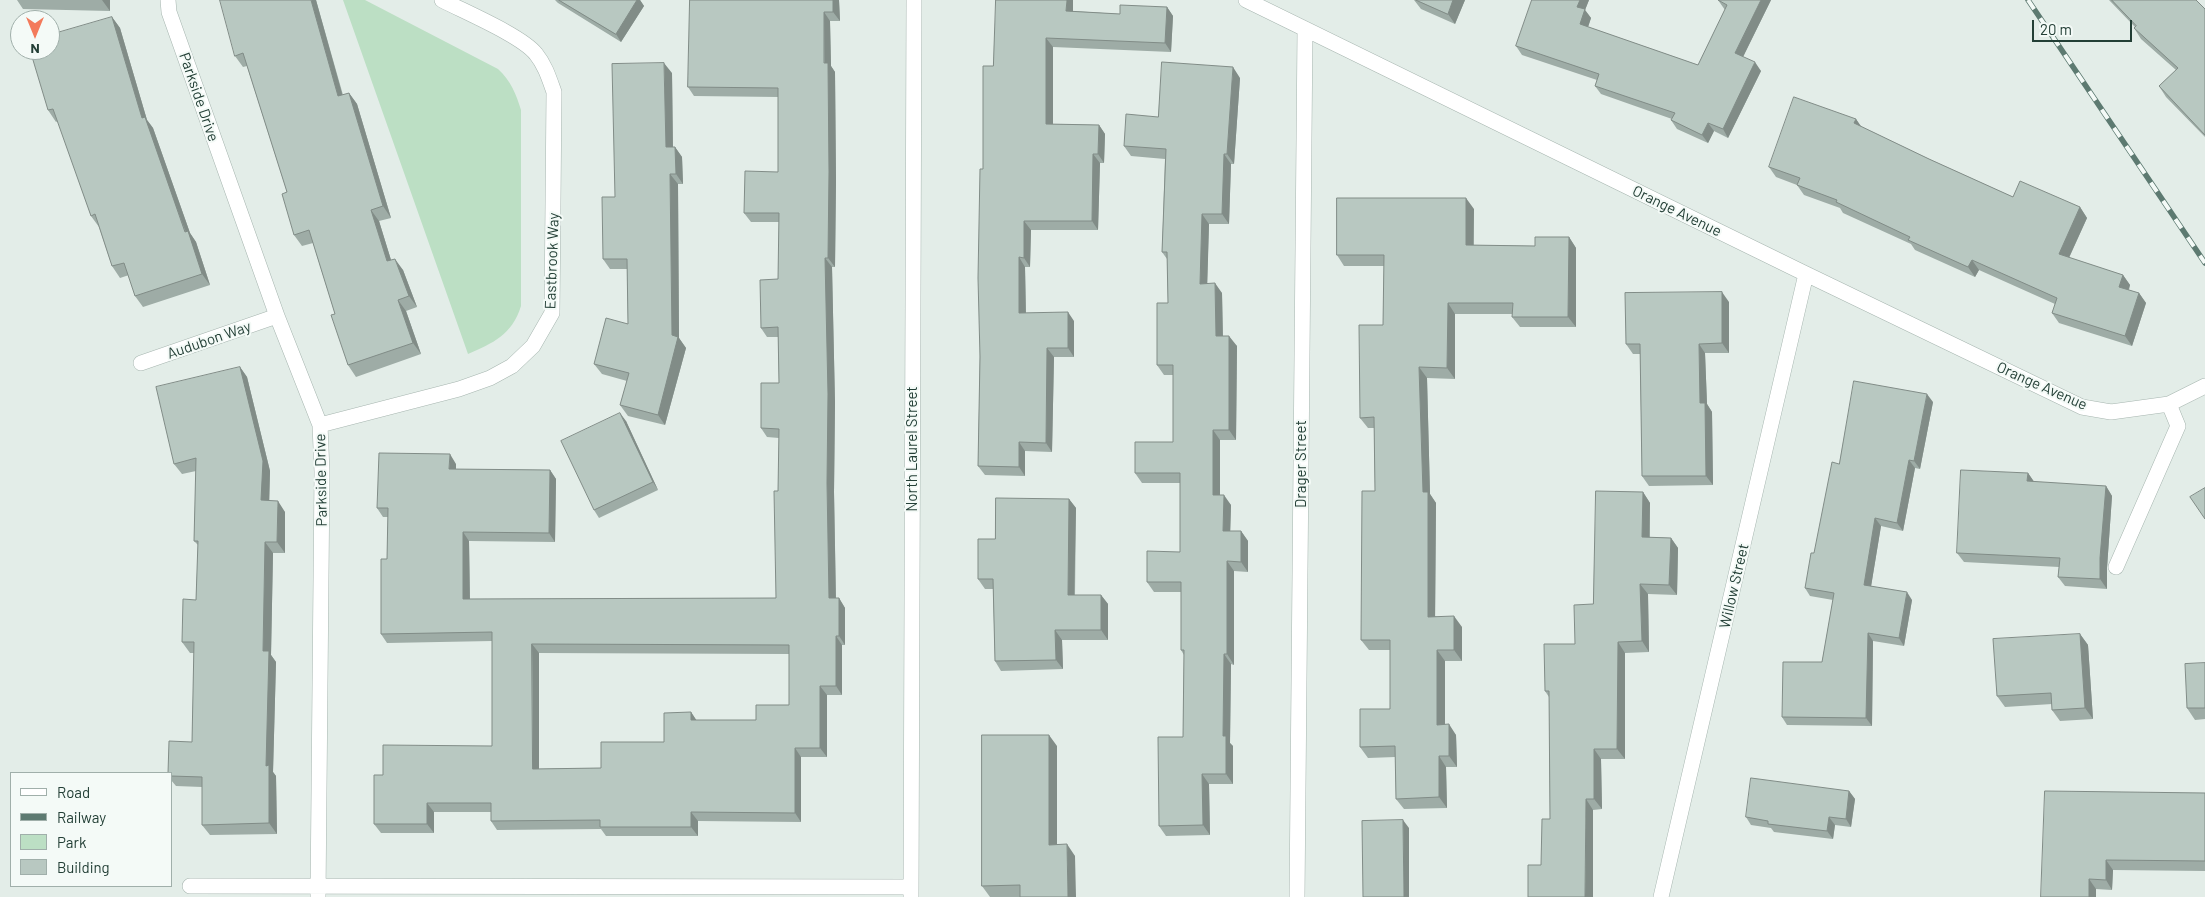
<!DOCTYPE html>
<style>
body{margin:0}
#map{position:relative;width:2205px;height:897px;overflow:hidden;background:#e3ede8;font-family:Barlow,sans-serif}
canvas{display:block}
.legend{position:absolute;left:10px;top:772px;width:162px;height:115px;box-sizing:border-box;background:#f4faf7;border:1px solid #a0afaa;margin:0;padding:6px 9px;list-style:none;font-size:15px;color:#233f36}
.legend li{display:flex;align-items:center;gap:10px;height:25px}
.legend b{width:25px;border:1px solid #a0afaa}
.north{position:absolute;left:10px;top:10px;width:50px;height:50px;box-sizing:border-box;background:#f4faf7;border:1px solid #a0afaa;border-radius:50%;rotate:180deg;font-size:14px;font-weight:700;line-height:20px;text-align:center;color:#233f36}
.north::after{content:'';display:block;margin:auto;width:18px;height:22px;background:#f37a5b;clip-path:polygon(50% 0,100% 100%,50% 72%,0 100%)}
.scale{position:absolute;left:2032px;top:20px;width:100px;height:22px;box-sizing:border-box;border:2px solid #233f36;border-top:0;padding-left:6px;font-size:15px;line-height:18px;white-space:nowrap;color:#233f36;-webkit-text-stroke:4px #f4faf7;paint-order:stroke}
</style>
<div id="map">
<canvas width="2205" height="897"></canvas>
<ul class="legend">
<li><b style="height:6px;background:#fff"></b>Road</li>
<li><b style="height:6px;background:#5d7a71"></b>Railway</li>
<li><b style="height:14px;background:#bcdfc4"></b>Park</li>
<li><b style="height:14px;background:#b8c8c1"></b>Building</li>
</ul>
<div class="north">N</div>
<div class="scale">20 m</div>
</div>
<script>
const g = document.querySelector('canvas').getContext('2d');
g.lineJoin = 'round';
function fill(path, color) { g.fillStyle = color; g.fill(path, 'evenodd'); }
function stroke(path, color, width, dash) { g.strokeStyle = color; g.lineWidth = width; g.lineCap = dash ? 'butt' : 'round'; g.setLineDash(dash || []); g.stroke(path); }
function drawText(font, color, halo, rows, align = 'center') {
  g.font = font + ' Barlow,sans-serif'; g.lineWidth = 4; g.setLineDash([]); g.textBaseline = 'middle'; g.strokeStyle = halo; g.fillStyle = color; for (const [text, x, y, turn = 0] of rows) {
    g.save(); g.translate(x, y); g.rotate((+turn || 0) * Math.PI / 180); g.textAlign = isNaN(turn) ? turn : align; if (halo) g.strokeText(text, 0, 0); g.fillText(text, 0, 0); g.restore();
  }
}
const green = new Path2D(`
 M 343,0 L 365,0 L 498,69 C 511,81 516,94 521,110 L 521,306 C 512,335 493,343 468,354 Z`);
const street = new Path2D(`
 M 168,0 L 169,12 L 277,316 L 320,425 L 322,472 L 318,897
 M 1246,0 L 1806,274 L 2082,407 L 2111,412 L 2169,404 L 2205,386
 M 141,363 L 277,316
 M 320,425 L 459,389 L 490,378 L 512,366 L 533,346 L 552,313 L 554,92 C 549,78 545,65 536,54 C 522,36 465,12 442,0
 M 2116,567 L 2178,426 L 2169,404
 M 190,886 L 911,887
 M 911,897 L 914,0
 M 1297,897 L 1305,30
 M 1661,897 L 1806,274`);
const rail = new Path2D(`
 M 2028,0 L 2205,263`);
const wall = new Path2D(`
 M 17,0 L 110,0 L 110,11 L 23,9 Z
 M 316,0 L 343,95 L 349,93 L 357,104 L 391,218 L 379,221 L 391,260 L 403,270 L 417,307 L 406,311 L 421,354 L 356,377 L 348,365 L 335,314 L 313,243 L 302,246 L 294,235 L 287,192 L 247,66 L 243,67 L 235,56 Z
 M 555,0 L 640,0 L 644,6 L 621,42 L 558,3 Z
 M 690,0 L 839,0 L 840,21 L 830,21 L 831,66 L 835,72 L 836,181 L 835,267 L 832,267 L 835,403 L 834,492 L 836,598 L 839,598 L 845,608 L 845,645 L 842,645 L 842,695 L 827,695 L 827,757 L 801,757 L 801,822 L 698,821 L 698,836 L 606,836 L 601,829 L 497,830 L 491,821 L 491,812 L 434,812 L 434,833 L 381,833 L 374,824 L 383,775 L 492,746 L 492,641 L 387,643 L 381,634 L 387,559 L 388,517 L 383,517 L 377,508 L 456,464 L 456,469 L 550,470 L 556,479 L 555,542 L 469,541 L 470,599 L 776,598 L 779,438 L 767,437 L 761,428 L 779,383 L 778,337 L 767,337 L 761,328 L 778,279 L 779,222 L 751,222 L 744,213 L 778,172 L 778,97 L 694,96 L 688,87 ZM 539,653 L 789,654 L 789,705 L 756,720 L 696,720 L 691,712 L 664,742 L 601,768 L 539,769 Z
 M 1073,0 L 1073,11 L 1120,14 L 1167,7 L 1173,16 L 1171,52 L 1053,47 L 1053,124 L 1099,125 L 1105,134 L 1104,163 L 1100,163 L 1098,230 L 1031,230 L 1030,267 L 1025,267 L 1026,313 L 1074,321 L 1074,357 L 1054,357 L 1052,452 L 1025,451 L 1025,476 L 985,475 L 978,466 L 983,169 L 993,66 Z
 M 1414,0 L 1465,0 L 1455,24 L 1421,9 Z
 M 1532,0 L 1589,0 L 1585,10 L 1591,18 L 1588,27 L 1698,65 L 1725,10 L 1718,0 L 1771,0 L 1743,57 L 1761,71 L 1728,138 L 1714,131 L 1708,143 L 1677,129 L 1671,120 L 1672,119 L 1601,94 L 1595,86 L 1597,80 L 1522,55 L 1516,46 Z
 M 2109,0 L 2196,0 L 2205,9 L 2205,137 L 2166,97 L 2159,86 L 2176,70 L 2141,39 L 2134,28 L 2135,27 Z
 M 112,17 L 120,28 L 147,120 L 153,128 L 190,233 L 196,242 L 210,285 L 143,307 L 135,296 L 129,275 L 120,278 L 112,266 L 99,227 L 91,216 L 58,121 L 56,122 L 48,110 Z
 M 672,73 L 673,147 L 675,147 L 682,157 L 683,184 L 678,184 L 679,338 L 686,348 L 665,425 L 628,416 L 620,405 L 627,381 L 602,374 L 594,364 L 628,324 L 627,269 L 610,269 L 603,259 L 615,197 Z
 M 1240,78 L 1234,164 L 1231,164 L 1229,224 L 1209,224 L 1207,283 L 1222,293 L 1223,336 L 1237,346 L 1236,440 L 1220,440 L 1220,495 L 1231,505 L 1230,531 L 1241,531 L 1248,541 L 1248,572 L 1234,571 L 1234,665 L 1231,664 L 1230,743 L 1233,746 L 1233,784 L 1209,784 L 1210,835 L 1166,836 L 1159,826 L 1183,737 L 1184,655 L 1181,650 L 1181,592 L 1154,592 L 1147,582 L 1180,552 L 1180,483 L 1142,483 L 1135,473 L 1173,442 L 1173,375 L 1164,375 L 1157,365 L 1168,303 L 1167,259 L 1162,252 L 1165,159 L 1131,156 L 1124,146 L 1158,117 Z
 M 1856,119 L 1860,126 L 1929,159 L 2013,197 L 2080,207 L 2087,218 L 2069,258 L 2123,275 L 2130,285 L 2129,290 L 2139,293 L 2146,303 L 2132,346 L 2059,323 L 2052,313 L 2055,304 L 1979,270 L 1975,277 L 1915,250 L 1911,244 L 1843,213 L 1840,208 L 1804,195 L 1797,185 L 1776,177 L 1769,167 Z
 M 1474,209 L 1474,245 L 1535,246 L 1569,237 L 1576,248 L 1576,327 L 1520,327 L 1512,317 L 1512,314 L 1455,314 L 1455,379 L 1427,378 L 1430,494 L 1436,503 L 1435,616 L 1462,627 L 1462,661 L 1445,661 L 1445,724 L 1456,735 L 1457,767 L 1446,767 L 1447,808 L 1404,809 L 1396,799 L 1395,757 L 1368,758 L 1360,747 L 1390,709 L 1390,650 L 1369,650 L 1361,640 L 1375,491 L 1374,428 L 1368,428 L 1360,418 L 1383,325 L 1384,266 L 1344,266 L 1337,255 Z
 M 1729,302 L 1729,353 L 1705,353 L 1707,404 L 1712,412 L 1713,485 L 1649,486 L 1642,476 L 1640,354 L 1633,354 L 1626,344 Z
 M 240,367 L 247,377 L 270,471 L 269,501 L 285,512 L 285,553 L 273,553 L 271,655 L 276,662 L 273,772 L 276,776 L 277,834 L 210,835 L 202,825 L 202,787 L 176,786 L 171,780 L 171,773 L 192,742 L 194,653 L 190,653 L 182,642 L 196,600 L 198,545 L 194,541 L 196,471 L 182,474 L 174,464 Z
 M 1933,402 L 1920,469 L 1915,468 L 1903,531 L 1881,526 L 1871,586 L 1912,600 L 1904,646 L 1873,641 L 1872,726 L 1787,725 L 1782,717 L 1822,662 L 1833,600 L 1810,596 L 1805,588 L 1839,464 Z
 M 626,421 L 658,490 L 599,518 L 594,510 Z
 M 2028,473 L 2034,482 L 2106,486 L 2112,496 L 2107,568 L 2107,589 L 2065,586 L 2058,577 L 2059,567 L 1964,562 L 1957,553 Z
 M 1643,492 L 1650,503 L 1650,537 L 1671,538 L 1678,548 L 1677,595 L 1648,594 L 1649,652 L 1625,653 L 1625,759 L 1601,759 L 1602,809 L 1593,810 L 1541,865 L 1550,819 L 1549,697 L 1545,691 L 1575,644 Z
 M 1069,499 L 1076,508 L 1075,595 L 1101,595 L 1108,604 L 1108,640 L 1062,640 L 1063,669 L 1001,671 L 995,661 L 993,589 L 985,589 L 978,579 L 995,539 Z
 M 2080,634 L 2088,645 L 2093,719 L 2060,721 L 2052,710 L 2052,704 L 2005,707 L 1997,696 Z
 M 2205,663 L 2205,719 L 2195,720 L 2187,708 Z
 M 1057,746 L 1057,845 L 1075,856 L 1020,897 L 990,897 L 982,886 Z
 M 1849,791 L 1855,799 L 1851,827 L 1835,825 L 1833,839 L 1774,832 L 1771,828 L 1751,825 L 1746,817 Z
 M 2205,793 L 2205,871 L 2113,870 L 2112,890 L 2096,889 L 2041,897 Z`);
const shadedWall = new Path2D(`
 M 102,0 L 110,0 L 110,11 Z
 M 311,0 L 316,0 L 346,108 L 338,96 Z
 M 637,0 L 640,0 L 644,6 L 621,42 L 616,34 Z
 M 833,0 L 839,0 L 840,21 L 833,12 Z
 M 1067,0 L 1073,0 L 1073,20 L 1066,11 Z
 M 1453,0 L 1465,0 L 1455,24 L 1448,14 Z
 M 1580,0 L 1589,0 L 1585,10 L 1591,18 L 1586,33 L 1580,24 L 1577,7 Z
 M 1761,0 L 1771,0 L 1741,61 L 1735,53 Z
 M 1167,7 L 1173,16 L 1171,52 L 1165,43 Z
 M 824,12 L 830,21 L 831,66 L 835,72 L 836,181 L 835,267 L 828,258 Z
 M 112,17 L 120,28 L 147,120 L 153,128 L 190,233 L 196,242 L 210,285 L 202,274 L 142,118 Z
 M 1046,38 L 1053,47 L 1053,133 L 1046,124 Z
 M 1755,62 L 1761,71 L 1728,138 L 1723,129 Z
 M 664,63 L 672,73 L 673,157 L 666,147 Z
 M 1233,67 L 1240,78 L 1234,164 L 1227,154 Z
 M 349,93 L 357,104 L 391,218 L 383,206 Z
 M 1856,119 L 1863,129 L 1854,123 Z
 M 1708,123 L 1714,131 L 1708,143 L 1702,135 Z
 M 1099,125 L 1105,134 L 1104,163 L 1098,154 Z
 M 675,147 L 682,157 L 683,184 L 676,174 Z
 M 1093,154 L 1100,163 L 1098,230 L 1092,221 Z
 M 1224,154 L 1231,164 L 1229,224 L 1222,214 Z
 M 670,174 L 678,184 L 679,338 L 686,348 L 665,425 L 658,415 L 672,335 Z
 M 1466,198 L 1474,209 L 1473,256 L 1466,245 Z
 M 2080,207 L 2087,218 L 2066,264 L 2059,254 Z
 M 371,210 L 379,221 L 395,273 L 387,261 Z
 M 1202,214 L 1209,224 L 1207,294 L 1200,284 Z
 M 1024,221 L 1031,230 L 1030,267 L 1024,258 Z
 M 1569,237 L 1576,248 L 1576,327 L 1568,317 Z
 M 1019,257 L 1025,267 L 1026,322 L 1019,313 Z
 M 825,258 L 832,267 L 835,403 L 834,492 L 836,608 L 829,598 L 827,483 Z
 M 395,259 L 403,270 L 417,307 L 409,296 Z
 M 1972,260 L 1979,270 L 1975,277 L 1968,267 Z
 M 2123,275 L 2130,285 L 2126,297 L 2119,287 Z
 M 1215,283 L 1222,293 L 1223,346 L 1216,336 Z
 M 1722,292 L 1729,302 L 1729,353 L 1722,343 Z
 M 2139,293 L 2146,303 L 2132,346 L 2125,336 Z
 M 398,300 L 406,311 L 421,354 L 413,343 Z
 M 1448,303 L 1455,314 L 1455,379 L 1447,368 Z
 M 1068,312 L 1074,321 L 1074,357 L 1068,348 Z
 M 1229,336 L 1237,346 L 1236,440 L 1229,430 Z
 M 1699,344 L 1705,353 L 1707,404 L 1712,412 L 1713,485 L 1706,476 L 1700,403 Z
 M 1047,348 L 1054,357 L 1052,452 L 1046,443 Z
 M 240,367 L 247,377 L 270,471 L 269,511 L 261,500 Z
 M 1419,367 L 1427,378 L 1430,494 L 1436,503 L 1435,628 L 1428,617 L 1423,492 Z
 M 1927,394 L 1933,402 L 1920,469 L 1914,461 Z
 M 620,413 L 626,421 L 658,490 L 653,482 Z
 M 1213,430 L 1220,440 L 1220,505 L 1213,495 Z
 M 1019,442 L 1025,451 L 1025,476 L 1019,467 Z
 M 450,454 L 456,464 L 456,478 L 449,469 Z
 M 1909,460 L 1915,468 L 1903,531 L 1897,523 Z
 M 550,470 L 556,479 L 555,542 L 549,533 Z
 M 2028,473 L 2035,483 L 2027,481 Z
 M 2106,486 L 2112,496 L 2107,568 L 2107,589 L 2100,579 L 2100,558 Z
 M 1643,492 L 1650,503 L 1649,548 L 1642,537 Z
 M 1224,495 L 1231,505 L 1230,541 L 1223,531 Z
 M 1069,499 L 1076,508 L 1074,605 L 1068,595 Z
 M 278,501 L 285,512 L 285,553 L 277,542 Z
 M 1875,518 L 1881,526 L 1870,593 L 1864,585 Z
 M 1241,531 L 1248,541 L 1248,572 L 1241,562 Z
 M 463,532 L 469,541 L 470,608 L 463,599 Z
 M 1671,538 L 1678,548 L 1677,595 L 1669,585 Z
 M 265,542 L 273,553 L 271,655 L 276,662 L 273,772 L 276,776 L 277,834 L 269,823 L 266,766 L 263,651 Z
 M 1227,561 L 1234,571 L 1234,665 L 1227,654 Z
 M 1640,584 L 1648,594 L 1649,652 L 1642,641 Z
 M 1907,592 L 1912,600 L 1904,646 L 1899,638 Z
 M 1101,595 L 1108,604 L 1108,640 L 1101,630 Z
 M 839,598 L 845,608 L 845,645 L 839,636 Z
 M 1454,616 L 1462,627 L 1462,661 L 1454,650 Z
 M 1055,630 L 1062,640 L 1063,669 L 1056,660 Z
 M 1868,633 L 1873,641 L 1872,726 L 1866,718 Z
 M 2080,634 L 2088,645 L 2093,719 L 2085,708 Z
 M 836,636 L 842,645 L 842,695 L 836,686 Z
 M 1618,642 L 1625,653 L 1625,759 L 1617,749 Z
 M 532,644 L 539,653 L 539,778 L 533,769 Z
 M 1437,650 L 1445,661 L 1445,736 L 1437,725 Z
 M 1224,654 L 1231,664 L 1230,743 L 1233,746 L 1233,784 L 1226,774 L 1223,736 Z
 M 820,686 L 827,695 L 827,757 L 820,748 Z
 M 691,712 L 697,721 L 691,720 Z
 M 1449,724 L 1456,735 L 1457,767 L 1449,756 Z
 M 1049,735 L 1057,746 L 1057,856 L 1049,845 Z
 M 795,748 L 801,757 L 801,822 L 795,813 Z
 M 1594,749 L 1601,759 L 1602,809 L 1594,799 Z
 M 1439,756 L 1446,767 L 1447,808 L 1439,797 Z
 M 1202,774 L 1209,784 L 1210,835 L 1203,825 Z
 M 1849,791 L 1855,799 L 1851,827 L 1846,819 Z
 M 1586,799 L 1593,810 L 1593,897 L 1585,897 Z
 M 427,803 L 434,812 L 434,833 L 427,824 Z
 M 691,812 L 698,821 L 698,836 L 691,827 Z
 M 1829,817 L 1835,825 L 1833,839 L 1827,831 Z
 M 1403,820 L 1409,828 L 1409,897 L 1404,897 Z
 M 1067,844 L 1075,856 L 1076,897 L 1068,897 Z
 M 2106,860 L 2113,870 L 2112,890 L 2106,880 Z
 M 2089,879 L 2096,889 L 2096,897 L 2089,897 Z`);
const building = new Path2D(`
 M 220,0 L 311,0 L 338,96 L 349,93 L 383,206 L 371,210 L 387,261 L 395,259 L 409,296 L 398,300 L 413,343 L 348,365 L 331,315 L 335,314 L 309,230 L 294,235 L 282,194 L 287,192 L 243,53 L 235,56 Z
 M 559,0 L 637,0 L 616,34 Z
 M 690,0 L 833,0 L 833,12 L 824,12 L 824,63 L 828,63 L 829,172 L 828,258 L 825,258 L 828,394 L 827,483 L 829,598 L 839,598 L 839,636 L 836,636 L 836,686 L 820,686 L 820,748 L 795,748 L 795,813 L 691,812 L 691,827 L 600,827 L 600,820 L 491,821 L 491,803 L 427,803 L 427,824 L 374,824 L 374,775 L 383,775 L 383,745 L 492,746 L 492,632 L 381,634 L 381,559 L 387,559 L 388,508 L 377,508 L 379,453 L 450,454 L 449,469 L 550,470 L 549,533 L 463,532 L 463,599 L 776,598 L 774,491 L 778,491 L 779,429 L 761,428 L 761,383 L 779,383 L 778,327 L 761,328 L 760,280 L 778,279 L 779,213 L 744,213 L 745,171 L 778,172 L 778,88 L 688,87 ZM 532,644 L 789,645 L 789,705 L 756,705 L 756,720 L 691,720 L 691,712 L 664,713 L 664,742 L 601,742 L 601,768 L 533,769 Z
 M 996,0 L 1067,0 L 1066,11 L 1120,14 L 1120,5 L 1167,7 L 1165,43 L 1046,38 L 1046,124 L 1099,125 L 1098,154 L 1093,154 L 1092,221 L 1024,221 L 1024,258 L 1019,257 L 1019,313 L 1068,312 L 1068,348 L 1047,348 L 1046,443 L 1019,442 L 1019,467 L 978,466 L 980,357 L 978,278 L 980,169 L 983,169 L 983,66 L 993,66 Z
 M 1416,0 L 1453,0 L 1448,14 Z
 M 1532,0 L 1580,0 L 1577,7 L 1585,9 L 1580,24 L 1698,65 L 1727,5 L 1718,0 L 1761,0 L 1735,53 L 1755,62 L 1723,129 L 1708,123 L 1702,135 L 1671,120 L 1675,113 L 1595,86 L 1599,74 L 1516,46 Z
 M 2112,0 L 2196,0 L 2205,9 L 2205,135 L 2159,86 L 2178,68 L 2134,28 L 2136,26 Z
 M 112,17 L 142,118 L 145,117 L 185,232 L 188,231 L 202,274 L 135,296 L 124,263 L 112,266 L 95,214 L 91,216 L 53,109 L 48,110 L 30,50 L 50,50 L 50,35 Z
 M 1162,62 L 1233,67 L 1227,154 L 1224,154 L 1222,214 L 1202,214 L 1200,284 L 1215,283 L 1216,336 L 1229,336 L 1229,430 L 1213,430 L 1213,495 L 1224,495 L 1223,531 L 1241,531 L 1241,562 L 1227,561 L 1227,654 L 1224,654 L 1223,736 L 1226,736 L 1226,774 L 1202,774 L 1203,825 L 1159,826 L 1158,737 L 1183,737 L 1184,650 L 1181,650 L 1181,582 L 1147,582 L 1147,551 L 1180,552 L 1180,473 L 1135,473 L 1135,442 L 1173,442 L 1173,365 L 1157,365 L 1157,303 L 1168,303 L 1167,252 L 1162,252 L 1166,149 L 1124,146 L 1126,114 L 1158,117 Z
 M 664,63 L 666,147 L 675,147 L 676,174 L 670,174 L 672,335 L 678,337 L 658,415 L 620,405 L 629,373 L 594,364 L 606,318 L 628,324 L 627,259 L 603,259 L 602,197 L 615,197 L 612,64 Z
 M 1794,97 L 1856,119 L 1854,123 L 1929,159 L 2013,197 L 2020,181 L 2080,207 L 2059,254 L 2123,275 L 2119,287 L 2139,293 L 2125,336 L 2052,313 L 2057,298 L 1972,260 L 1968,267 L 1908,240 L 1910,237 L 1836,202 L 1837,200 L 1797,185 L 1800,178 L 1769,167 Z
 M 1337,198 L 1466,198 L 1466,245 L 1535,246 L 1535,237 L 1569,237 L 1568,317 L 1512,317 L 1513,303 L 1448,303 L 1447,368 L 1419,367 L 1423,492 L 1428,492 L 1428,617 L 1454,616 L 1454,650 L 1437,650 L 1437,725 L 1449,724 L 1449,756 L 1439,756 L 1439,797 L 1396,799 L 1395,746 L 1360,747 L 1360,709 L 1390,709 L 1390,640 L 1361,640 L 1362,491 L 1375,491 L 1374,417 L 1360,418 L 1359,325 L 1383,325 L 1384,255 L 1337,255 Z
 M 1722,292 L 1722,343 L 1699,344 L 1700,403 L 1705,403 L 1706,476 L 1642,476 L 1640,344 L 1626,344 L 1625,293 Z
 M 240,367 L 263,461 L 261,500 L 278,501 L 277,542 L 265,542 L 263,651 L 269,651 L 266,766 L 269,765 L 269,823 L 202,825 L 202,777 L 171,776 L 171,773 L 168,773 L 169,741 L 192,742 L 194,642 L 182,642 L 183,599 L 196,600 L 198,541 L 194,541 L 196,458 L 174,464 L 156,387 Z
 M 1854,381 L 1927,394 L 1914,461 L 1909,460 L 1897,523 L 1875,518 L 1864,585 L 1907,592 L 1899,638 L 1868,633 L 1866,718 L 1782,717 L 1783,662 L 1822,662 L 1834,593 L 1805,588 L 1811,553 L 1814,553 L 1832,462 L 1839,464 Z
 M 620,413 L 653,482 L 594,510 L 561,441 Z
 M 1961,470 L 2028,473 L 2027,481 L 2106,486 L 2100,558 L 2100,579 L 2058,577 L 2060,558 L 1957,553 Z
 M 2205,488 L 2205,519 L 2190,497 Z
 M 1596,491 L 1643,492 L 1642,537 L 1671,538 L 1669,585 L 1640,584 L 1642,641 L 1618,642 L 1617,749 L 1594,749 L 1594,799 L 1586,799 L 1585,897 L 1528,897 L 1528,865 L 1541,865 L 1542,819 L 1550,819 L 1549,691 L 1545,691 L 1544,644 L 1575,644 L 1574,605 L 1593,604 Z
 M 996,498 L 1069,499 L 1068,595 L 1101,595 L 1101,630 L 1055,630 L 1056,660 L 995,661 L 993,579 L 978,579 L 978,539 L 995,539 Z
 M 2080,634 L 2085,708 L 2052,710 L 2051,693 L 1997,696 L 1993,639 Z
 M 2205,663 L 2205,708 L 2187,708 L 2185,664 Z
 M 982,735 L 1049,735 L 1049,845 L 1067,844 L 1068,897 L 1020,897 L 1020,885 L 982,886 Z
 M 1751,778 L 1849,791 L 1846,819 L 1829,817 L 1827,831 L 1768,824 L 1768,821 L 1746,817 Z
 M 2045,791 L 2205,793 L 2205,861 L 2106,860 L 2106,880 L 2089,879 L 2089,897 L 2041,897 Z
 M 1403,820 L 1404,897 L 1363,897 L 1362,821 Z`);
const streetNames = [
 ["Parkside Drive",199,97,71],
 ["Orange Avenue",1677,211,26],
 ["Eastbrook Way",552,261,-88],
 ["Audubon Way",209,340,-19],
 ["Orange Avenue",2042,386,24],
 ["North Laurel Street",912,449,-90],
 ["Drager Street",1301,464,-90],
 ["Parkside Drive",321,480,-91],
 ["Willow Street",1734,586,-77]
];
fill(green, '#bcdfc4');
stroke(street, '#a6b5af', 16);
stroke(street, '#fff', 15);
stroke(rail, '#5d7a71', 5.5);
stroke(rail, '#f4faf7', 4, [11]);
fill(wall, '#9eaca6');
fill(shadedWall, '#818c87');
fill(building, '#b8c8c1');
stroke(building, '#818c87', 1);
drawText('15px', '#233f36', '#f4faf7', streetNames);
</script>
